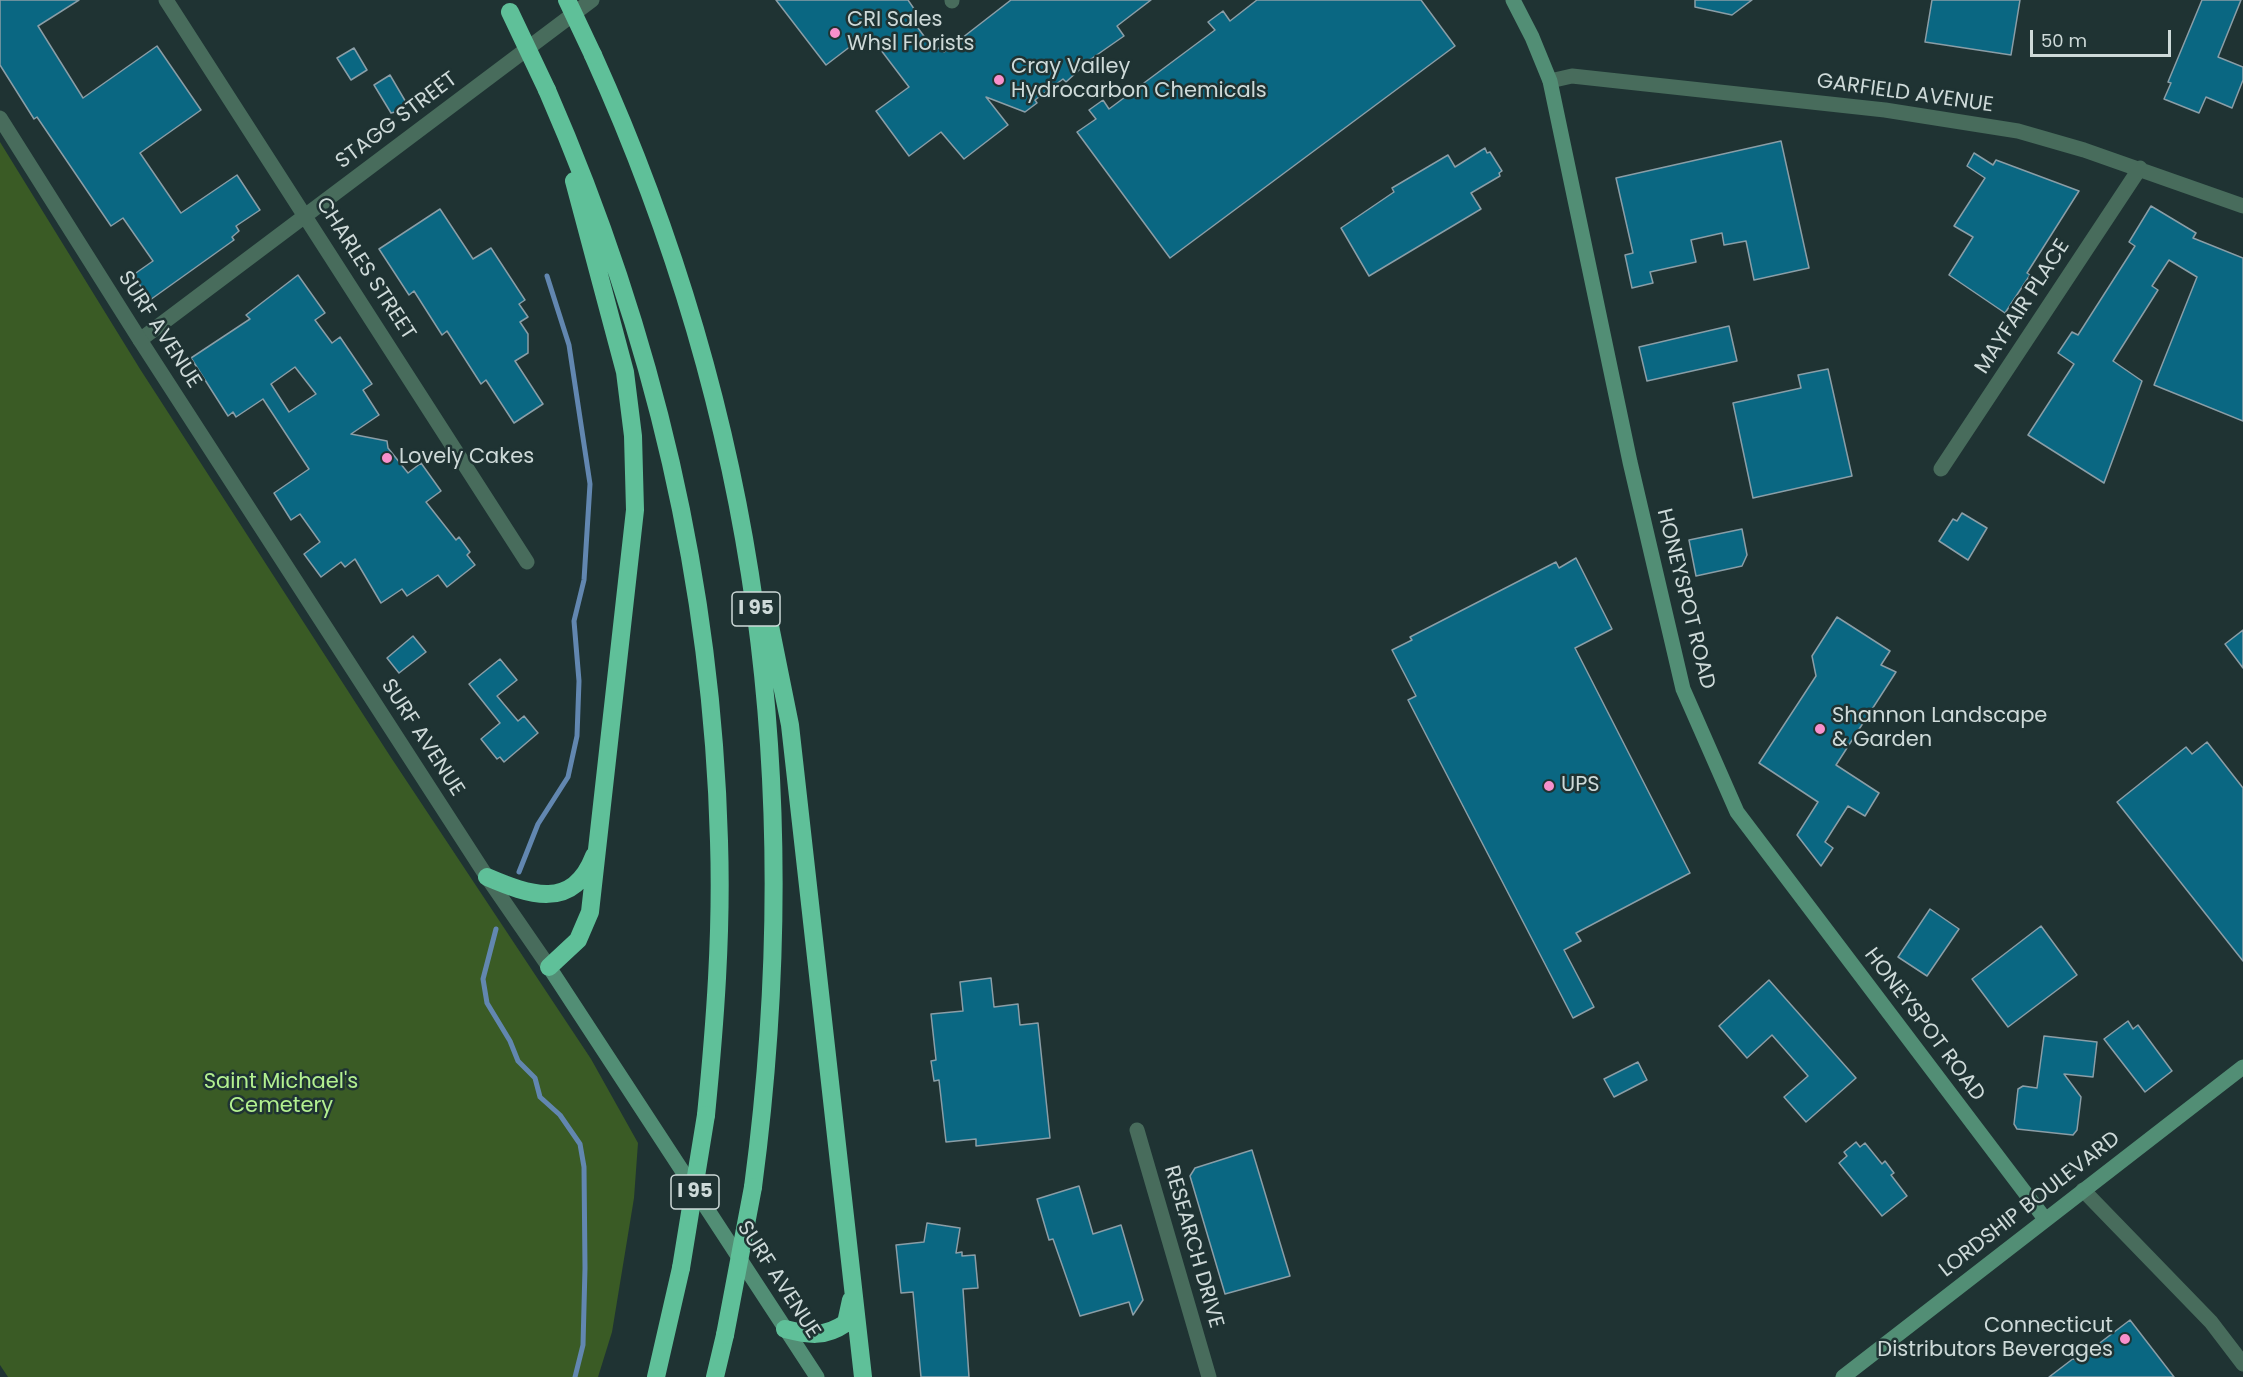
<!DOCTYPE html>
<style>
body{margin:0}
#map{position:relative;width:2243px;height:1377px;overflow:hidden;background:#1f3333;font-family:Poppins,sans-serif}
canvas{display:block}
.scale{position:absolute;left:2030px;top:30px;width:141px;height:27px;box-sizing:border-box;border:3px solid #cedad9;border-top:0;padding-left:8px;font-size:18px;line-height:21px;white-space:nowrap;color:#cedad9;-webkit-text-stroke:4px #1f3333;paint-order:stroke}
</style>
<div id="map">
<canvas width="2243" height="1377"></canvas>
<div class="scale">50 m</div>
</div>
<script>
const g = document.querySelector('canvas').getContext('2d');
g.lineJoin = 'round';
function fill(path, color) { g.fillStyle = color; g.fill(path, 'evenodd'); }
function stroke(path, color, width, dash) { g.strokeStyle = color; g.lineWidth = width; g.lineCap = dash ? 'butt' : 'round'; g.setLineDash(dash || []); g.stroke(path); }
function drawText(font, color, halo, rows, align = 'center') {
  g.font = font + ' Poppins,sans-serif'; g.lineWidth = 5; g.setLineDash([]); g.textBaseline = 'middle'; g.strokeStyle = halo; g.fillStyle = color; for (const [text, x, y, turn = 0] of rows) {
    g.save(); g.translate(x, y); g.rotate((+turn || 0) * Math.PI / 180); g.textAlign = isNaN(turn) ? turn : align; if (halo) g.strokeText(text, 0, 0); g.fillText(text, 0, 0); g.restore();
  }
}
const green = new Path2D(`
 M 0,142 L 140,369 L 390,756 L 591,1059 L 638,1143 L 634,1198 L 612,1332 L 598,1377 L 8,1377 L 0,1365 Z`);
const stream = new Path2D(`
 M 519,872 L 538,824 L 568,777 L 577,736 L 579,681 L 574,621 L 584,580 L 590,484 L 569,345 L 547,276
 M 496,929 L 483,979 L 487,1003 L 510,1041 L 518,1061 L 535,1078 L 540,1097 L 560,1115 L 580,1144 L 584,1167 L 585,1268 L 583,1345 L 575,1377`);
const building = new Path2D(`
 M 0,0 L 79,0 L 38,26 L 83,98 L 157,46 L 201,110 L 140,153 L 181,213 L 237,175 L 260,210 L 236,226 L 239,231 L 232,237 L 234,240 L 150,300 L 133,275 L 153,261 L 123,218 L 111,226 L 37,117 L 34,119 L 0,65 Z
 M 776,0 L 908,0 L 921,19 L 915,24 L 935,51 L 940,47 L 944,52 L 1011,0 L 1151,0 L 1117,26 L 1124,36 L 1091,59 L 1066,82 L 1063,79 L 1035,100 L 1037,103 L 1025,112 L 986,97 L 1008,125 L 964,159 L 941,132 L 909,156 L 876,111 L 909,87 L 868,33 L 826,65 Z
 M 1257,0 L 1421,0 L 1455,46 L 1170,258 L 1077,132 L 1096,119 L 1089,110 L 1103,100 L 1109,109 L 1215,30 L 1208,22 L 1223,11 L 1230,21 Z
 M 1695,0 L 1752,0 L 1732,15 L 1695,7 Z
 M 1932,0 L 2020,0 L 2011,55 L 1925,42 Z
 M 2202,0 L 2241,0 L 2218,57 L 2243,67 L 2243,80 L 2232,108 L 2206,97 L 2199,113 L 2164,99 L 2171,83 L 2168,82 Z
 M 354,48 L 367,70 L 351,80 L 337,58 Z
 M 390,75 L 407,104 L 403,110 L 391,113 L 374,85 Z
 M 1781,141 L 1809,268 L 1754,280 L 1746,241 L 1724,245 L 1722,233 L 1691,240 L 1696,262 L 1650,272 L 1653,283 L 1632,288 L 1625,255 L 1633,253 L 1616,178 Z
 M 1485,148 L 1487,153 L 1490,152 L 1502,171 L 1499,173 L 1500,176 L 1471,193 L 1481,209 L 1369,276 L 1341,228 L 1394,192 L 1392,188 L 1448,155 L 1455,167 Z
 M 1974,153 L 1993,165 L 1996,160 L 2079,191 L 2027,273 L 2030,275 L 2005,313 L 1949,275 L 1973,237 L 1954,226 L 1985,178 L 1967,166 Z
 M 2151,206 L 2196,233 L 2193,238 L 2243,258 L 2243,421 L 2154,385 L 2197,277 L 2169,260 L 2152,286 L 2158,290 L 2113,361 L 2142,381 L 2104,483 L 2028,435 L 2074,364 L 2058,353 L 2072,332 L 2078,335 L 2135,246 L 2129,242 Z
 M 440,209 L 473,259 L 491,248 L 525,300 L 519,304 L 528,317 L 520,322 L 528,334 L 528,353 L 515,361 L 543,404 L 514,423 L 486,380 L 481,384 L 447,331 L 442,335 L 414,291 L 409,295 L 379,249 Z
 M 298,275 L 325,313 L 315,320 L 332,343 L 340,337 L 372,384 L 363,390 L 379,415 L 351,434 L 387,441 L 388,448 L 408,473 L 421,463 L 441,491 L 426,502 L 456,540 L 459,537 L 470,552 L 467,555 L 475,565 L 447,587 L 438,575 L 407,596 L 402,589 L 381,603 L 355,559 L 345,567 L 341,562 L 321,577 L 304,554 L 320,542 L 300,514 L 291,520 L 274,493 L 309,469 L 263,399 L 236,417 L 233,412 L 228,416 L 191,358 L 250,319 L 246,315 ZM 295,367 L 316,394 L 289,412 L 271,384 Z
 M 1729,326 L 1737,361 L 1647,381 L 1639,347 Z
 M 1828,369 L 1852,476 L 1753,498 L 1733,403 L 1801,388 L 1798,375 Z
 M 1962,513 L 1987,528 L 1968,560 L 1939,541 L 1953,519 L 1957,521 Z
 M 1742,529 L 1747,555 L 1742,566 L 1696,576 L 1689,540 Z
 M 1576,558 L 1612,629 L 1575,648 L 1690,873 L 1576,933 L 1581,941 L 1564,950 L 1594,1007 L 1573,1018 L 1408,700 L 1416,696 L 1392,650 L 1412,640 L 1410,637 L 1556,562 L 1559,568 Z
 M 1837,617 L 1890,651 L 1881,665 L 1896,672 L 1836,765 L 1879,793 L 1865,816 L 1848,806 L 1825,842 L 1833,848 L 1821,866 L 1797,835 L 1818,802 L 1759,763 L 1816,676 L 1812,656 Z
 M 2243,630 L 2243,668 L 2225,644 Z
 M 413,636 L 426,652 L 399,673 L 387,658 Z
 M 500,659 L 517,680 L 497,696 L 518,721 L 524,716 L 538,733 L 504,762 L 500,757 L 497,759 L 481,739 L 500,723 L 469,684 Z
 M 2207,742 L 2243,788 L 2243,961 L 2117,802 L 2186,747 L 2192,754 Z
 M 1930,909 L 1959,929 L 1927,976 L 1898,957 Z
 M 2041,926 L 2077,975 L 2008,1027 L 1972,979 Z
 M 991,978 L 994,1007 L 1018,1004 L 1020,1025 L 1038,1023 L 1050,1138 L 976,1146 L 976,1139 L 946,1142 L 939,1080 L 934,1081 L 931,1061 L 936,1060 L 931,1014 L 963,1011 L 960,982 Z
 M 1769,980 L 1856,1078 L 1806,1122 L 1784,1097 L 1808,1076 L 1772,1035 L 1747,1058 L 1719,1026 Z
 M 2128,1021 L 2133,1029 L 2138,1025 L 2172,1071 L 2145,1092 L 2104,1039 Z
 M 2044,1036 L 2097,1042 L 2093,1077 L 2064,1074 L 2081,1097 L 2077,1130 L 2073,1135 L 2017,1129 L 2014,1124 L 2018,1089 L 2023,1086 L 2037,1088 Z
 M 1638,1062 L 1647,1080 L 1614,1097 L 1604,1079 Z
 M 1856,1142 L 1860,1147 L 1865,1143 L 1882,1164 L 1885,1161 L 1894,1173 L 1891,1175 L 1907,1196 L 1882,1216 L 1839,1163 L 1847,1156 L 1844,1152 Z
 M 1252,1150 L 1290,1276 L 1225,1294 L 1190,1176 L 1195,1168 Z
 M 1079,1186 L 1093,1234 L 1121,1225 L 1143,1300 L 1133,1315 L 1129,1302 L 1080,1316 L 1053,1239 L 1049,1240 L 1037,1199 Z
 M 927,1223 L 960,1228 L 956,1253 L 962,1252 L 962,1256 L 975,1255 L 978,1288 L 963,1289 L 969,1377 L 921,1377 L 913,1292 L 901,1293 L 896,1245 L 924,1242 Z
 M 2130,1320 L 2174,1377 L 2049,1377 L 2074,1358 L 2076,1361 Z`);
const minor = new Path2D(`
 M 166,0 L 527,562
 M 952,1 L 952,0
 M 1550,81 L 1572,76 L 1885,110 L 2018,131 L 2084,150 L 2243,206
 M 140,340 L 592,0
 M 1941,469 L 2140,168
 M 1137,1130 L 1209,1377
 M 2083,1190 L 2211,1322 L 2243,1364`);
const tertiary = new Path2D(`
 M 0,118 L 140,340 L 487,877 L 549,967`);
const secondary = new Path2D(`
 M 1513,0 L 1532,37 L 1550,81 L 1630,462 L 1683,689 L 1737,812 L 2045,1219
 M 549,967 L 817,1377
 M 1843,1377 L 2243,1067`);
const motorway = new Path2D(`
 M 593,55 C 759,422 806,788 753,1187
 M 547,90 C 651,328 712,581 719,841 C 722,933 715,1024 706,1115
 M 767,611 L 790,725 L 863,1377
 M 487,877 C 529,895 573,911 594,856
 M 549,967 L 578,940 L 590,912 L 635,510 L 633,436 L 625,372 L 574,181
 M 785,1329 C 809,1335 824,1338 846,1323 L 851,1300
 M 656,1377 L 681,1268
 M 715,1377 L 725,1335`);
const motorwayBridge = new Path2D(`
 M 567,0 L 593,55
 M 510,12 L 547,90
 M 681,1268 L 706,1115
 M 725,1335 L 753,1187`);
const markers = [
 [835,33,6,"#f890cc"],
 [999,80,6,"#f890cc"],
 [387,458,6,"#f890cc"],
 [1820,729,6,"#f890cc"],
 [1549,786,6,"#f890cc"],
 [2125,1339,6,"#f890cc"]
];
const shields = [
 [756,609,48],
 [695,1192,48]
];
const shieldNames = [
 ["I 95",756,609],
 ["I 95",695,1192]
];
const poiNames = [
 ["CRI Sales",847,21],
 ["Whsl Florists",847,45],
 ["Cray Valley",1011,68],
 ["Hydrocarbon Chemicals",1011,92],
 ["Lovely Cakes",399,458],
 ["Shannon Landscape",1832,717],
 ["& Garden",1832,741],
 ["UPS",1561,786],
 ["Connecticut",2113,1327,"right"],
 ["Distributors Beverages",2113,1351,"right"]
];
const streetNames = [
 ["GARFIELD AVENUE",1905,94,8],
 ["STAGG STREET",397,121,-37],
 ["CHARLES STREET",365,269,57],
 ["MAYFAIR PLACE",2023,307,-57],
 ["SURF AVENUE",159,330,57],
 ["HONEYSPOT ROAD",1685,599,76],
 ["SURF AVENUE",422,738,57],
 ["HONEYSPOT ROAD",1924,1025,53],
 ["LORDSHIP BOULEVARD",2030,1205,-38],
 ["RESEARCH DRIVE",1193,1247,74],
 ["SURF AVENUE",778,1280,57]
];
const parkNames = [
 ["Saint Michael's",281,1083],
 ["Cemetery",281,1107]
];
fill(green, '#3a5b25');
stroke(stream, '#6287b0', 5);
fill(building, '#0a6782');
stroke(building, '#8a9ea7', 1.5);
stroke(minor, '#486c5c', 15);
stroke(tertiary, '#486c5c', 15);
stroke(secondary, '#528e75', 15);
stroke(motorway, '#5fc099', 18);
stroke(motorwayBridge, '#5fc099', 18);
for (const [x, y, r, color] of markers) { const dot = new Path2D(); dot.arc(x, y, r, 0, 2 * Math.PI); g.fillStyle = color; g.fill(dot); stroke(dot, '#1f3333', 2); }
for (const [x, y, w] of shields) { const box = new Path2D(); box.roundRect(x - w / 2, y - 17, w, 34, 4.5); g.fillStyle = '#1f3333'; g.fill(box); stroke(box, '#cedad9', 1.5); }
drawText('bold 20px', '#cedad9', null, shieldNames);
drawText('21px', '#cedad9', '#1f3333', poiNames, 'left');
drawText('21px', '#cedad9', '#1f3333', streetNames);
drawText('21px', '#b3f090', '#1f3333', parkNames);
</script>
